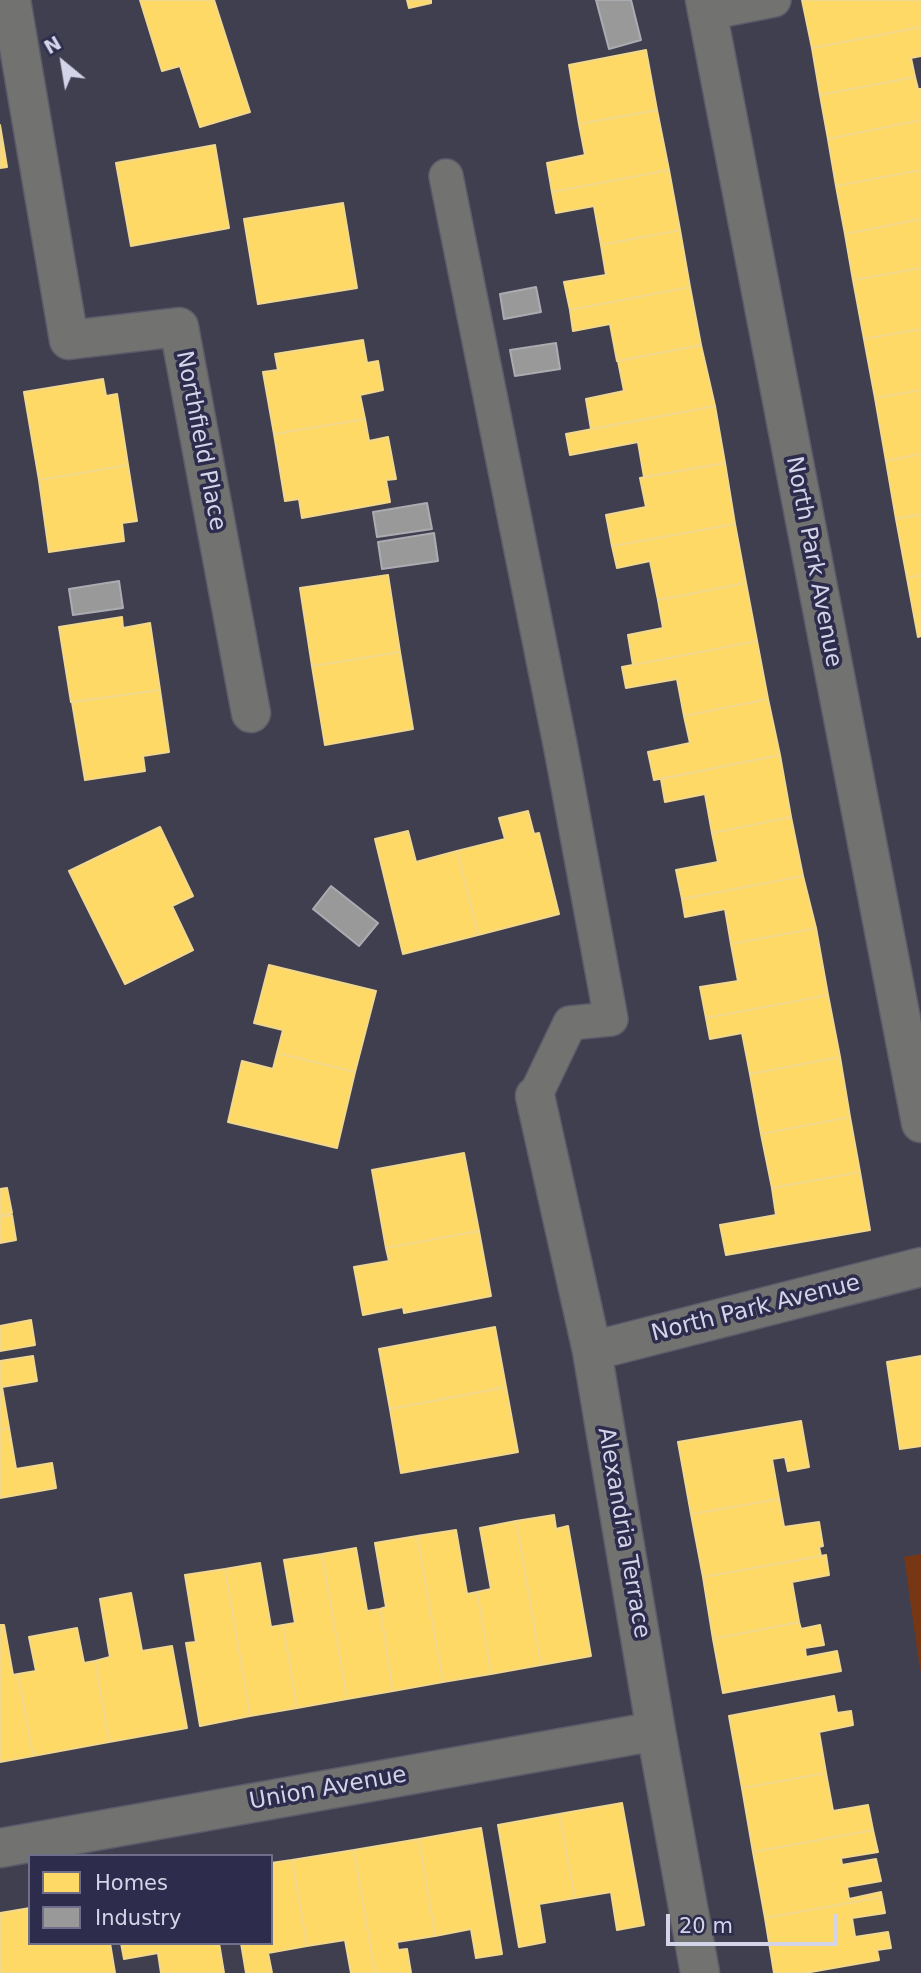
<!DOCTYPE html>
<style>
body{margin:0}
#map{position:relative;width:921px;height:1973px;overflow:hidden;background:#3f3f50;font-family:"DejaVu Sans",sans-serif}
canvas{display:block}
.legend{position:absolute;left:28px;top:1854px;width:245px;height:91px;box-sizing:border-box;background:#2e2c4c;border:2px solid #706f8b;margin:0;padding:9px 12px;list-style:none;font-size:21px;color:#d4d4e9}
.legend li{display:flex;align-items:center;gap:14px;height:35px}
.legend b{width:35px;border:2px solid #706f8b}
.north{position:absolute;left:28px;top:28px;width:70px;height:70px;-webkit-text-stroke:5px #2e2c4c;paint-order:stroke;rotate:330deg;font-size:19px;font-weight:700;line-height:28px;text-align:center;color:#d4d4e9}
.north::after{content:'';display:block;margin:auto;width:24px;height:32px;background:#d4d4e9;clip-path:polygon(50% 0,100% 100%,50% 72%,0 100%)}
.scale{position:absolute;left:666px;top:1914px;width:172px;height:32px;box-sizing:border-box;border:4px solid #d4d4e9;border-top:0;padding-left:9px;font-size:21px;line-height:24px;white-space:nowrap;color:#d4d4e9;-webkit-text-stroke:5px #2e2c4c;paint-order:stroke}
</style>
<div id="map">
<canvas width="921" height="1973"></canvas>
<ul class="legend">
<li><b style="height:19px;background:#ffd966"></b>Homes</li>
<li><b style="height:19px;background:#999"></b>Industry</li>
</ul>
<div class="north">N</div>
<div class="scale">20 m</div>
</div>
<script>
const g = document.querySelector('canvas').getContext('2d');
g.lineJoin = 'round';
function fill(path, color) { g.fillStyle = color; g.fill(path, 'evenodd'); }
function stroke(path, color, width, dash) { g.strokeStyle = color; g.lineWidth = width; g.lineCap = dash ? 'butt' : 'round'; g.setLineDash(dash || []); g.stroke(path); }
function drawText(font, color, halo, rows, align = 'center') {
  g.font = font + ' "DejaVu Sans",sans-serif'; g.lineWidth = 7; g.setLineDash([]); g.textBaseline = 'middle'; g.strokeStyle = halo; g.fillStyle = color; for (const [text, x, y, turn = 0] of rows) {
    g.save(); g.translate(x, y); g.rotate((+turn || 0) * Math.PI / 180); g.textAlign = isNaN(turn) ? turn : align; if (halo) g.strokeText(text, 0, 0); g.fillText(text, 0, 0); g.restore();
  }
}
const green = new Path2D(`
 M 921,1554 L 921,1670 L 920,1670 L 904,1557 Z`);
const homes = new Path2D(`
 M 140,0 L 214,0 L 250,112 L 200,127 L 180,66 L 162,71 Z
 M 407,0 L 431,0 L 431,3 L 409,8 Z
 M 802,0 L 921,0 L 921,27 L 812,48 Z
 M 921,27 L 921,56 L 911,58 L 915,77 L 820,95 L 812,48 Z
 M 646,50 L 657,110 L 579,124 L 569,65 Z
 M 915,77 L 918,89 L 921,89 L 921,120 L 828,139 L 820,95 Z
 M 657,110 L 669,170 L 552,192 L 547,163 L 585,155 L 579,124 Z
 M 921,120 L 921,170 L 836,186 L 828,139 Z
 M 0,125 L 7,167 L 0,168 Z
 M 215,145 L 229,228 L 131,246 L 116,163 Z
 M 669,170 L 680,230 L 601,245 L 594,206 L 556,213 L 552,192 Z
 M 921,170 L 921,219 L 845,234 L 836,186 Z
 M 343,203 L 357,288 L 258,304 L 244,219 Z
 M 921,219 L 921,268 L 853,280 L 845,234 Z
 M 680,230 L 690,287 L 570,310 L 564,282 L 606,275 L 601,245 Z
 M 921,268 L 921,329 L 864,339 L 853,280 Z
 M 690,287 L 701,345 L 617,361 L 610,324 L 573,331 L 570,310 Z
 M 921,329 L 921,390 L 875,398 L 864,339 Z
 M 363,340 L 367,363 L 378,361 L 383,390 L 360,395 L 365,419 L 274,434 L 263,372 L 278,370 L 275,354 Z
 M 701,345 L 715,406 L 591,429 L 586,399 L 624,391 L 618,361 Z
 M 103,379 L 106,396 L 117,394 L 128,465 L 39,480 L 24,392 Z
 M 921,390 L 921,454 L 886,461 L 875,398 Z
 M 715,406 L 725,463 L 644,477 L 638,442 L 570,455 L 566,434 Z
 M 365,419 L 369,441 L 388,437 L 396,479 L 386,480 L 390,502 L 302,518 L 299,499 L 285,501 L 274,434 Z
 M 921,454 L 921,514 L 896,519 L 886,461 Z
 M 725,463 L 735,524 L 612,546 L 606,515 L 646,507 L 640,478 Z
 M 128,465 L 137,521 L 122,523 L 124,541 L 49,552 L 39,480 Z
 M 921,514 L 921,575 L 907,578 L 896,519 Z
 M 735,524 L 746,583 L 658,600 L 650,561 L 617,568 L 612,546 Z
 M 388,575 L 400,652 L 312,666 L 300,588 Z
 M 921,575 L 921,636 L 918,637 L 907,578 Z
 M 746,583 L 757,641 L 633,665 L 628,635 L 663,628 L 658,600 Z
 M 122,617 L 123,628 L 150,623 L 160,690 L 71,702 L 59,627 Z
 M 757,641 L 768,699 L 684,716 L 677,679 L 626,688 L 622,667 Z
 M 400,652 L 413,729 L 325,745 L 312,666 Z
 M 160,690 L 169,752 L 143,756 L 145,771 L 85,780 L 72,702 Z
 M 768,699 L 780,755 L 654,780 L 648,752 L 690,743 L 684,716 Z
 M 780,755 L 791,817 L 712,833 L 705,794 L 665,802 L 661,779 Z
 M 528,811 L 534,834 L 539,833 L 559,914 L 478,935 L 457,851 L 505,839 L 499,818 Z
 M 791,817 L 803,876 L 682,899 L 676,870 L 718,862 L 712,833 Z
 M 160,827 L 193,896 L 172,906 L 193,950 L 125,984 L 69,871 Z
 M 408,831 L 416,862 L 457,851 L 478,935 L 403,954 L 375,839 Z
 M 803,876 L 816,928 L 731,944 L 725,909 L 685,917 L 682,899 Z
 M 816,928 L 828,995 L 706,1018 L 700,987 L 738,981 L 731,944 Z
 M 269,965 L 376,991 L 355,1072 L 277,1053 L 283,1030 L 254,1023 Z
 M 828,995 L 840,1057 L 750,1074 L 742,1033 L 710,1039 L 706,1018 Z
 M 277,1053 L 355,1072 L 337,1148 L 228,1122 L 242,1061 L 273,1069 Z
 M 840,1057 L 850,1117 L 761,1134 L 750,1074 Z
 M 850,1117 L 860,1172 L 772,1188 L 761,1134 Z
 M 464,1153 L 479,1231 L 386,1248 L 372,1170 Z
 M 860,1172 L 870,1230 L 726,1255 L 720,1225 L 776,1215 L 772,1188 Z
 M 7,1188 L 12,1213 L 0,1215 L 0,1189 Z
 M 12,1215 L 16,1240 L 0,1243 L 0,1217 Z
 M 479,1231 L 491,1296 L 404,1313 L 403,1307 L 363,1315 L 354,1267 L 389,1261 L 386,1248 Z
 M 31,1320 L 35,1345 L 0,1351 L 0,1326 Z
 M 495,1327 L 506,1387 L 390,1409 L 379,1349 Z
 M 33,1356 L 37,1381 L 2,1387 L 9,1428 L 0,1430 L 0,1361 Z
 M 921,1356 L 921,1446 L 900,1449 L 887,1362 Z
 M 506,1387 L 518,1452 L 401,1473 L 390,1409 Z
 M 801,1421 L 809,1467 L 788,1471 L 785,1457 L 772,1459 L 779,1499 L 691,1514 L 678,1442 Z
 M 9,1428 L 16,1469 L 52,1463 L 56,1488 L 0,1498 L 0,1430 Z
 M 779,1499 L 784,1527 L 819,1522 L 823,1546 L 819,1547 L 821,1556 L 703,1577 L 691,1514 Z
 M 554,1515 L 556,1529 L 568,1526 L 591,1656 L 541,1665 L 516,1521 Z
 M 516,1521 L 541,1665 L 491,1674 L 477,1592 L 491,1589 L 480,1528 Z
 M 456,1530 L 467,1594 L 477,1592 L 491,1674 L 443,1682 L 417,1536 Z
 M 417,1536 L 443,1682 L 393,1691 L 380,1609 L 386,1607 L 375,1543 Z
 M 356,1548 L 367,1611 L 380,1609 L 393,1691 L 347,1699 L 322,1554 Z
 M 322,1554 L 347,1699 L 297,1708 L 283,1625 L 295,1623 L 284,1560 Z
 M 826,1555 L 829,1575 L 792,1582 L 799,1622 L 713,1639 L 703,1577 Z
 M 260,1563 L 271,1627 L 283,1625 L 297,1708 L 250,1716 L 225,1569 Z
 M 225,1569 L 250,1716 L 200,1726 L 186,1643 L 196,1642 L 185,1575 Z
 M 131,1593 L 142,1651 L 172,1646 L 187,1728 L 109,1742 L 95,1661 L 110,1657 L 100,1599 Z
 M 799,1622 L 801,1629 L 820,1625 L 824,1645 L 805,1648 L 806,1657 L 837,1651 L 841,1671 L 723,1693 L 713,1639 Z
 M 0,1625 L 4,1625 L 13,1675 L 18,1674 L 33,1756 L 0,1762 Z
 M 77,1628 L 84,1663 L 95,1661 L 109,1742 L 33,1756 L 18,1674 L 36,1671 L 29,1637 Z
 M 834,1696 L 837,1713 L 851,1711 L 853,1725 L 819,1732 L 826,1773 L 742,1788 L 729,1716 Z
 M 826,1773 L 833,1811 L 868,1805 L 873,1830 L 753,1852 L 742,1788 Z
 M 622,1803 L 644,1925 L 617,1930 L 611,1892 L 575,1898 L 559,1814 Z
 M 559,1814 L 575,1898 L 539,1904 L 545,1942 L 519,1947 L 498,1825 Z
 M 481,1828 L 502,1954 L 476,1958 L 471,1929 L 435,1936 L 419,1839 Z
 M 873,1830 L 878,1852 L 841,1858 L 842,1865 L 876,1859 L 881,1881 L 847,1887 L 849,1899 L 881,1892 L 882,1897 L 765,1918 L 753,1852 Z
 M 419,1839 L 435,1936 L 397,1942 L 398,1950 L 407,1949 L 411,1973 L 375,1973 L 354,1850 Z
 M 354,1850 L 375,1973 L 351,1973 L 345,1940 L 307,1946 L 292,1860 Z
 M 292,1860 L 307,1946 L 268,1953 L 272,1973 L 246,1973 L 241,1943 L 271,1943 L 271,1863 Z
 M 882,1897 L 885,1913 L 852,1918 L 855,1937 L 888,1932 L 891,1948 L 877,1950 L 879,1960 L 805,1973 L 774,1973 L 765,1918 Z
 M 30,1908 L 30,1943 L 110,1943 L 115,1973 L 0,1973 L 0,1913 Z
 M 121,1943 L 219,1943 L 224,1973 L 161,1973 L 158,1953 L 124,1959 Z`);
const industry = new Path2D(`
 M 596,0 L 631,0 L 641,40 L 609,49 Z
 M 536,287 L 541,312 L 504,319 L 500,294 Z
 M 556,343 L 560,369 L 515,376 L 510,350 Z
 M 427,503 L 432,529 L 377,537 L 373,512 Z
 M 434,533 L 438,561 L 382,569 L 378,542 Z
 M 119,581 L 123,608 L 73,615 L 69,589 Z
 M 331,886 L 378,923 L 359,946 L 313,909 Z`);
const lane = new Path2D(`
 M 708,13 L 774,0
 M 446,176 L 561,749 L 611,1019 L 570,1023 L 535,1096`);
const street = new Path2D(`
 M 11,0 L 69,340 L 179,327 L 251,713
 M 705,0 L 921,1123
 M 535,1096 L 592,1351 L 656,1731 L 700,1973
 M 592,1351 L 921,1267
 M 0,1848 L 656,1731`);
const streetNames = [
 ["Northfield Place",200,441,79],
 ["North Park Avenue",813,562,79],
 ["North Park Avenue",756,1309,-14],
 ["Alexandria Terrace",623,1533,80],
 ["Union Avenue",328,1789,-10]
];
fill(green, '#773714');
fill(homes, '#ffd966');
stroke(homes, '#f2d88d', 2);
fill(industry, '#999');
stroke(industry, '#ababb1', 2);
stroke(lane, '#5b5b6a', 36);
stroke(street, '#5b5b6a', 41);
stroke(lane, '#727270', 33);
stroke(street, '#727270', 38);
drawText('23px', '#d4d4e9', '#2e2c4c', streetNames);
</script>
